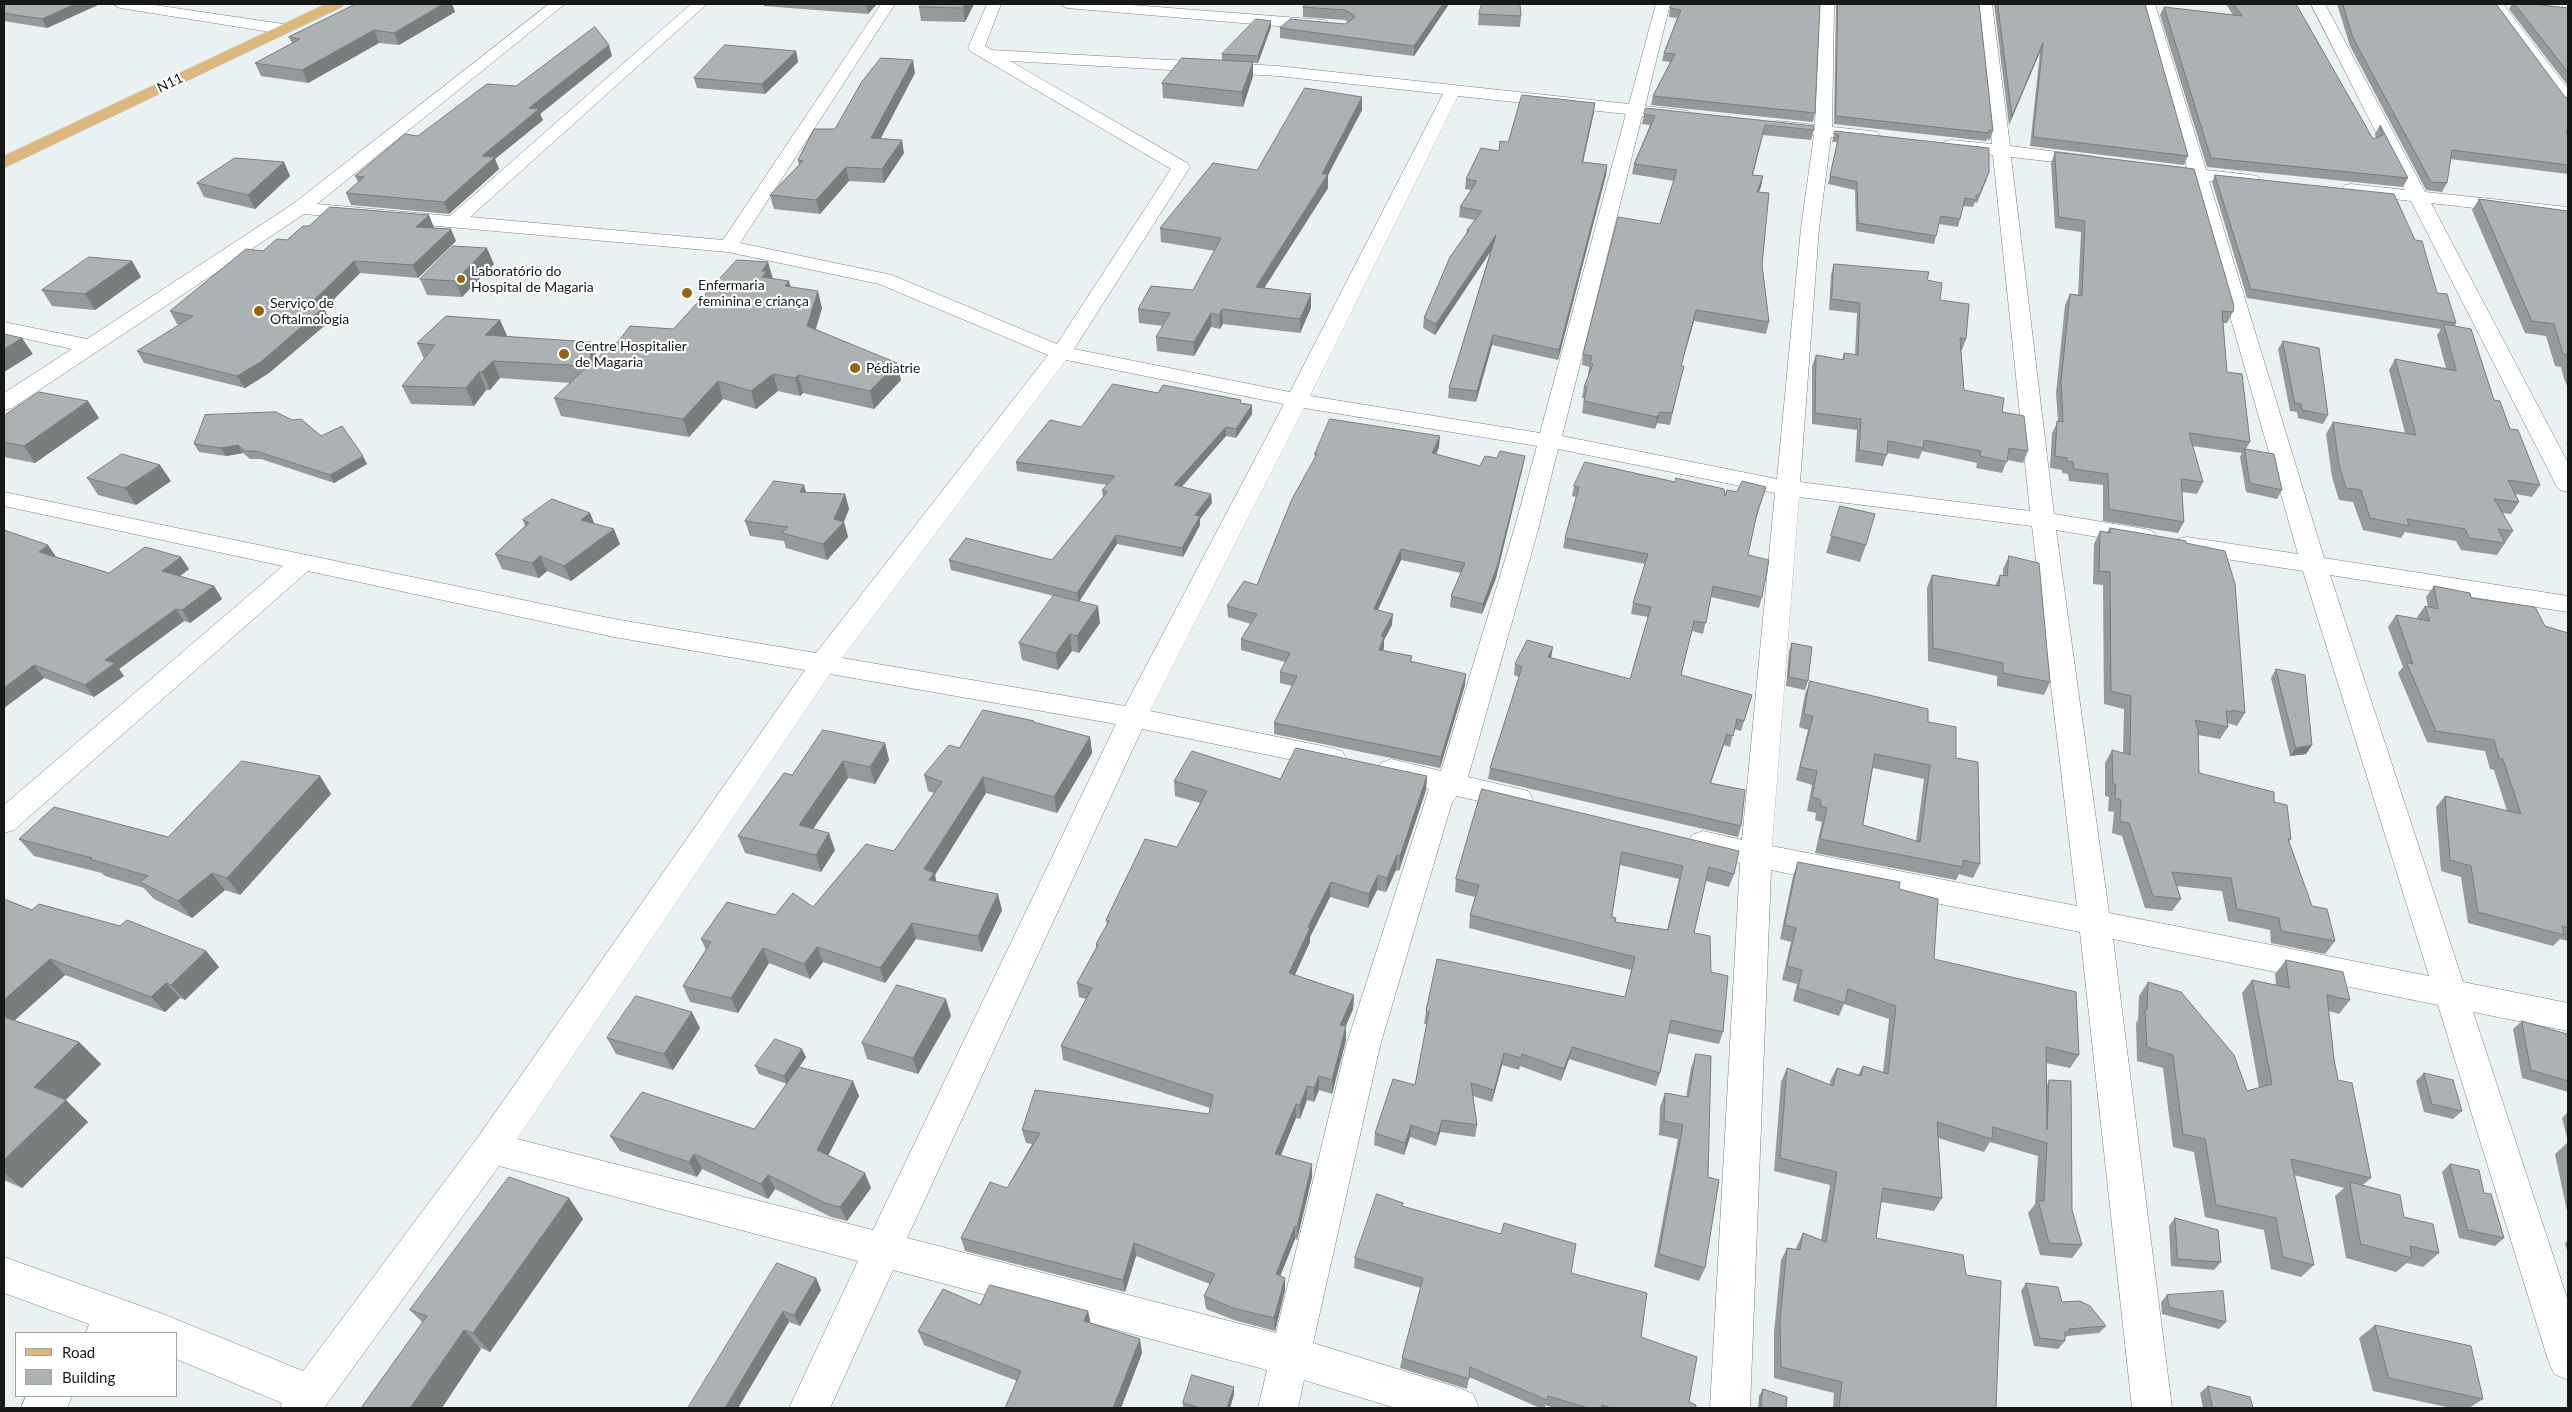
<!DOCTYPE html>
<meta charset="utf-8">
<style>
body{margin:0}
#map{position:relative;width:2572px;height:1412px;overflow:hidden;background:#eaf1f2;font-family:Lato,sans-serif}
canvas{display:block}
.frame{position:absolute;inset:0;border:5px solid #171919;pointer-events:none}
.legend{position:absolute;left:15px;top:1332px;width:162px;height:65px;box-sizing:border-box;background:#fff;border:1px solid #a2a3a3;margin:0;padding:6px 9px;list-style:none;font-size:15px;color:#171919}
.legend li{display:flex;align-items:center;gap:10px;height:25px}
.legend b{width:25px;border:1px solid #a2a3a3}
</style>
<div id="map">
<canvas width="2572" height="1412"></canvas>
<div class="frame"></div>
<ul class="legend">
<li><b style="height:6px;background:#dcb87f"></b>Road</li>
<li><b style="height:14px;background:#acb2b4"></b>Building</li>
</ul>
</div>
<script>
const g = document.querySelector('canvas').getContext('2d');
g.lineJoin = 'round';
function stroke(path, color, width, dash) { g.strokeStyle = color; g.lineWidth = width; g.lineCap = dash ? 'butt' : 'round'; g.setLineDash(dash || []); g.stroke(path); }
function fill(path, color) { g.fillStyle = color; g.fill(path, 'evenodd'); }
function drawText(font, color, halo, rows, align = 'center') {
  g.font = font + ' Lato,sans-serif'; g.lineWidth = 4.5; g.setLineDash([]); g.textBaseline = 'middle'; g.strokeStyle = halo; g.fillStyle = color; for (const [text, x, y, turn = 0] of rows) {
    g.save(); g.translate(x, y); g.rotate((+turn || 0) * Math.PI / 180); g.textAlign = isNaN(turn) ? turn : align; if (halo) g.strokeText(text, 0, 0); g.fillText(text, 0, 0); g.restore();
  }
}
const minor = new Path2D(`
 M 113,4 L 148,4 L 283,24 L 291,29 L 283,34 L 120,8 Z
 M 549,4 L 565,4 L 317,204 L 450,216 L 691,4 L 707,4 L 470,217 L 723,240 L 881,4 L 895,4 L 740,243 L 892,275 L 1057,344 L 1171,169 L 970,51 L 968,48 L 987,4 L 1001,4 L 985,46 L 992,50 L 1278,66 L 1629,104 L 1656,4 L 1670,4 L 1645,106 L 1682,110 L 1688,111 L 1690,115 L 1688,119 L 1682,120 L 1642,116 L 1562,436 L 1777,479 L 1801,228 L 1814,135 L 1771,130 L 1768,126 L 1771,122 L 1777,121 L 1815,125 L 1820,4 L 1834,4 L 1832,127 L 1871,131 L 1877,132 L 1880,136 L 1877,140 L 1871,141 L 1831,137 L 1819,228 L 1800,482 L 2030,511 L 1993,155 L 1951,150 L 1945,149 L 1942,145 L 1945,141 L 1951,140 L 1992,144 L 1978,4 L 1992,4 L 2010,146 L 2090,156 L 2096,157 L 2099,161 L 2096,165 L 2090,166 L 2011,157 L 2054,514 L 2145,529 L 2154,532 L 2157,537 L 2154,542 L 2145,545 L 2056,530 L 2109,913 L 2429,976 L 2303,571 L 2187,553 L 2178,551 L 2175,545 L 2178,539 L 2187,537 L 2298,554 L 2191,179 L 2154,174 L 2151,170 L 2154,166 L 2160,165 L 2187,168 L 2141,4 L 2155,4 L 2206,170 L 2251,175 L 2257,176 L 2260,180 L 2257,184 L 2251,185 L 2209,181 L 2324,558 L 2568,596 L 2568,612 L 2330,575 L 2463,982 L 2568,1003 L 2568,1031 L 2473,1012 L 2568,1301 L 2568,1380 L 2554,1374 L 2548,1360 L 2438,1005 L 2113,939 L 2172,1408 L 2132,1408 L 2080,932 L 1771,870 L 1750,1408 L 1710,1408 L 1740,863 L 1692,851 L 1688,843 L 1692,835 L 1703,831 L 1742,840 L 1775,493 L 1558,449 L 1538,530 L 1468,777 L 1528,791 L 1533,799 L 1528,807 L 1518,810 L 1457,796 L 1452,802 L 1380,1046 L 1313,1343 L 1459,1388 L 1473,1394 L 1479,1408 L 1395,1408 L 1304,1380 L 1298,1408 L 1258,1408 L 1267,1370 L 893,1270 L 830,1408 L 789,1408 L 858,1261 L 499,1166 L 324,1408 L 280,1408 L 282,1403 L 176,1359 L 176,1333 L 86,1333 L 89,1324 L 4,1293 L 4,1257 L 163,1314 L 303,1371 L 478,1137 L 805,670 L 614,637 L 308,571 L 14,830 L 4,833 L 4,805 L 283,566 L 4,506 L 4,492 L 614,619 L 816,653 L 1048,355 L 879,284 L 728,252 L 304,214 L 12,408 L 4,410 L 4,393 L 72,349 L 4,334 L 4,322 L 87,339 L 293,204 ZM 1010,61 L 1278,76 L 1443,94 L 1290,392 L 1074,349 L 1190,167 L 1187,163 ZM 1458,96 L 1626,114 L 1540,433 L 1310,396 ZM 1066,360 L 1284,404 L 1125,706 L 842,658 ZM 1304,408 L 1537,446 L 1514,530 L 1441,771 L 1391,759 L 1381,763 L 1377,770 L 1381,777 L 1429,789 L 1346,1046 L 1276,1333 L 907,1238 L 1142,729 L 1332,768 L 1342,765 L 1346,758 L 1342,751 L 1332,748 L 1150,711 ZM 1799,497 L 2032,526 L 2077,906 L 1772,846 ZM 830,674 L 1116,724 L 873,1230 L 517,1139 Z
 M 1060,4 L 1119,4 L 1324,20 L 1332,25 L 1324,30 L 1067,8 Z
 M 2311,4 L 2325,4 L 2425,192 L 2568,207 L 2568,219 L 2431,203 L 2568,463 L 2568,492 L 2560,490 L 2556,485 L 2411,201 L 2351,194 L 2345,193 L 2342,189 L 2345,185 L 2351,184 L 2405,190 Z
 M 2488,4 L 2503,4 L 2568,89 L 2568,105 L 2562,104 Z
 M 26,1396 L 72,1396 L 67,1408 L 21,1408 Z`);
const major = new Path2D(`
 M 326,4 L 344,4 L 342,7 L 4,168 L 4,156 Z`);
const wall = new Path2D(`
 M 4,4 L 100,4 L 47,28 L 4,21 Z
 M 356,4 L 452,4 L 455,12 L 399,45 L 379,43 L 308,83 L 261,76 L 255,63 L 292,43 L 289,37 Z
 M 764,4 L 877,4 L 868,14 L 764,6 Z
 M 922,4 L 974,4 L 965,22 L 921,21 L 919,7 Z
 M 1306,4 L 1449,4 L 1414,56 L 1280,38 L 1280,28 L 1345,24 L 1348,22 L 1345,20 L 1303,17 L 1303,7 Z
 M 1673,4 L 1815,113 L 1813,122 L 1651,105 L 1653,96 L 1670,62 L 1662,61 L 1664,53 L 1677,18 L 1669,17 L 1670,8 Z
 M 1836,4 L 1979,4 L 1993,131 L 1990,140 L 1987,139 L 1986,141 L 1834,124 Z
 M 1994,4 L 2139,4 L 2188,156 L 2184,165 L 2030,146 L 2040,52 L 2009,125 Z
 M 2226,4 L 2296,4 L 2373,139 L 2376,138 L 2375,134 L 2380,125 L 2408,178 L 2403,187 L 2207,167 L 2160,15 L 2164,7 L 2233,15 Z
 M 2337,4 L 2496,4 L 2565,97 L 2568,98 L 2568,174 L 2450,159 L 2447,183 L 2442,192 L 2426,190 L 2350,46 Z
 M 2512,4 L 2532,4 L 2568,8 L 2568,86 L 2509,9 Z
 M 1479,14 L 1521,16 L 1520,27 L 1478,25 Z
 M 1271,21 L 1271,27 L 1258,63 L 1253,63 L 1253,76 L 1243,107 L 1163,98 L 1162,83 L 1222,61 L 1222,54 Z
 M 796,51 L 798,62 L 765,94 L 697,88 L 694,78 Z
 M 612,56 L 540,114 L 543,120 L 495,159 L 499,169 L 449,214 L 351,205 L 346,193 L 358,182 L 355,176 L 418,136 L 516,86 Z
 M 915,73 L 881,138 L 904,153 L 884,183 L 849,181 L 820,214 L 774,209 L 770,195 L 799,166 L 798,160 Z
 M 1362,97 L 1362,110 L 1328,175 L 1328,188 L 1264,288 L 1311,294 L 1311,308 L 1300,333 L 1223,324 L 1220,329 L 1211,327 L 1194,356 L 1157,351 L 1156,337 L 1163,326 L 1139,323 L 1138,309 L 1193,290 L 1215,251 L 1161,242 L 1160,228 L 1257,170 Z
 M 1594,112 L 1583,162 L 1607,165 L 1606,175 L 1558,360 L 1492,345 L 1476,402 L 1448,398 L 1449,388 L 1491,250 L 1435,335 L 1423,328 L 1424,318 L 1466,234 L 1467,230 L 1475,220 L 1459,217 L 1460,207 L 1471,190 L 1465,189 L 1466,179 L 1499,151 L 1508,142 Z
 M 1644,114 L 1814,130 L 1811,140 L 1763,135 L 1753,175 L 1763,176 L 1759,192 L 1762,265 L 1769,322 L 1766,334 L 1694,321 L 1681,366 L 1681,378 L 1670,425 L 1657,423 L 1655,429 L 1582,413 L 1584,398 L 1582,398 L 1584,387 L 1589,375 L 1588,375 L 1589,367 L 1582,365 L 1583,354 L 1660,224 L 1674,181 L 1632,174 L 1634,164 L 1650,125 L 1642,124 Z
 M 1835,131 L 1987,179 L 1977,203 L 1975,202 L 1973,207 L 1963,206 L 1960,219 L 1958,227 L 1939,224 L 1934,244 L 1856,231 L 1855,190 L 1828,184 L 1837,142 L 1832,142 Z
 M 2055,152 L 2233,312 L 2227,323 L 2223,323 L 2227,372 L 2250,442 L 2246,449 L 2282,490 L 2277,499 L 2246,492 L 2240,457 L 2242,453 L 2192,446 L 2203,482 L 2197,494 L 2182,492 L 2184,522 L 2178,533 L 2103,521 L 2103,485 L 2069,481 L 2068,474 L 2062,473 L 2062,470 L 2050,468 L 2052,433 L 2058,421 L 2056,393 L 2065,305 L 2070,294 L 2078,295 L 2081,232 L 2055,228 L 2051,163 Z
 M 284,162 L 290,176 L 255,209 L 204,197 L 197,183 Z
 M 2215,175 L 2437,293 L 2456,323 L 2455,326 L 2494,400 L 2540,485 L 2532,497 L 2515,494 L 2519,502 L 2511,514 L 2503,513 L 2513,531 L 2497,555 L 2461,550 L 2456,541 L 2405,532 L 2401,538 L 2363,530 L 2353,502 L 2339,500 L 2332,477 L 2326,434 L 2333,422 L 2405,433 L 2389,370 L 2395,359 L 2446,368 L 2437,335 L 2441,329 L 2247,298 L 2212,182 Z
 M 2479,199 L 2568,211 L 2568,388 L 2564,379 L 2561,367 L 2555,366 L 2546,336 L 2525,333 L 2472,210 Z
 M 429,215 L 434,228 L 456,241 L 418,278 L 360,273 L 324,309 L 330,321 L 269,373 L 245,388 L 144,363 L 137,351 L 180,325 L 177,324 L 170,311 L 263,251 L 287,240 L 309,226 Z
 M 132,261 L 141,277 L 95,310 L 52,306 L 42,290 Z
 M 768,262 L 773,279 L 791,287 L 822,308 L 816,329 L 901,380 L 874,409 L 803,393 L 800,396 L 778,391 L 756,409 L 723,399 L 689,437 L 561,416 L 554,398 L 571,383 L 500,378 L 490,390 L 486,390 L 474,406 L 411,404 L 402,386 L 424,359 L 417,343 L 500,320 L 507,337 L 597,358 L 617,343 L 673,329 Z
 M 494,264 L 462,297 L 427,295 L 420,279 Z
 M 1834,264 L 1927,280 L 1966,339 L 1962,350 L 1961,350 L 1964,390 L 2002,412 L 2028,451 L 2023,463 L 2007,460 L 2002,473 L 1976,468 L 1977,463 L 1922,451 L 1919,459 L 1887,453 L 1883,466 L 1855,462 L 1857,430 L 1812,424 L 1812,366 L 1816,355 L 1842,360 L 1844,353 L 1855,355 L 1857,313 L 1829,310 L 1831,275 Z
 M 2283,341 L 2328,415 L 2323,424 L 2298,418 L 2297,412 L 2290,411 L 2278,349 Z
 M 1158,393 L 1241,403 L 1252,414 L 1236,438 L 1226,436 L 1182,487 L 1212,503 L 1200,519 L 1200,525 L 1183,557 L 1117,544 L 1079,601 L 1100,623 L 1079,653 L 1072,651 L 1058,670 L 1022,660 L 1019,643 L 1054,596 L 951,570 L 949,560 L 1052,560 L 1103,497 L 1102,490 L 1107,485 L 1017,471 L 1016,462 L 1081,427 Z
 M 4,416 L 99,418 L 35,463 L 4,457 Z
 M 321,436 L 367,464 L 334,483 L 261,459 L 250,459 L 243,453 L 226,456 L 199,452 L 194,444 Z
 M 1439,447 L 1436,454 L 1480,466 L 1497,458 L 1525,456 L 1523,466 L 1496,578 L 1482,614 L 1450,607 L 1451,596 L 1461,573 L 1401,560 L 1378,610 L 1392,625 L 1384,640 L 1384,648 L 1383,650 L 1412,656 L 1411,661 L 1465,685 L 1440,768 L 1274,734 L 1274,723 L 1293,686 L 1280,683 L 1280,672 L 1285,662 L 1241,650 L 1241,639 L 1251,624 L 1228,617 L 1227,606 L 1257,585 L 1315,458 L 1315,454 Z
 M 87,478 L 171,481 L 136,505 L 98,495 Z
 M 804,485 L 806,492 L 845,494 L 849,509 L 844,522 L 848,537 L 827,560 L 786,548 L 784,541 L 750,536 L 745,521 Z
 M 1574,486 L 1725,496 L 1737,492 L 1766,487 L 1756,519 L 1748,555 L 1762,597 L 1759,608 L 1711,597 L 1703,634 L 1692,631 L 1681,675 L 1752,695 L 1741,731 L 1734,729 L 1730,747 L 1724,745 L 1711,783 L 1741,826 L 1738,837 L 1488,779 L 1490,768 L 1519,677 L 1514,675 L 1515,664 L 1551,658 L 1630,679 L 1648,617 L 1631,614 L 1633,603 L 1645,564 L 1563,548 L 1565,538 L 1576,497 L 1572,496 Z
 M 1840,506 L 1866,545 L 1860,562 L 1826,553 Z
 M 590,513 L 594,523 L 620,544 L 571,581 L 547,571 L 539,578 L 502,569 L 495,554 L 525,526 L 523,520 Z
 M 2110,528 L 2186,543 L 2245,713 L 2237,726 L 2228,723 L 2228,727 L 2220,739 L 2198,735 L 2199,773 L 2274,802 L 2291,839 L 2289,842 L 2312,906 L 2335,941 L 2325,954 L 2271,943 L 2270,930 L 2228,921 L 2222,891 L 2176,886 L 2181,899 L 2172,911 L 2145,908 L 2122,836 L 2112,833 L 2114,812 L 2108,811 L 2109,797 L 2105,796 L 2105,763 L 2112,750 L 2123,753 L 2124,709 L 2104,704 L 2103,585 L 2093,584 L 2094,544 L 2100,531 L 2107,532 Z
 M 4,530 L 56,557 L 109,573 L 189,569 L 180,576 L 214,586 L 222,599 L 190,623 L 184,621 L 119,669 L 124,676 L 94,697 L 44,678 L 4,708 Z
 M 2009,556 L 2050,682 L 2044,695 L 1997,686 L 1997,676 L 1928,661 L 1927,588 L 1932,575 L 1995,586 L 2000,575 L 2003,575 L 2003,569 Z
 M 2434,586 L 2471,598 L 2545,626 L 2568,633 L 2568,941 L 2560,939 L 2553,946 L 2468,923 L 2461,877 L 2441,871 L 2436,807 L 2445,796 L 2507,811 L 2494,770 L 2490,769 L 2485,751 L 2427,742 L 2398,673 L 2403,667 L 2388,627 L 2396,615 L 2418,619 L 2417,617 L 2425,606 L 2428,607 L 2426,597 Z
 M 1792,643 L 1808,681 L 1805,690 L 1786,686 L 1789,651 Z
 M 2276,669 L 2312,745 L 2306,754 L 2290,756 L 2271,678 Z
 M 1810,681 L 1928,722 L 1956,758 L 1980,864 L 1973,878 L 1959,874 L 1956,880 L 1815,853 L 1822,822 L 1815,820 L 1816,813 L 1807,811 L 1812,785 L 1796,780 L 1808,730 L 1799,727 L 1805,694 ZM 1873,768 L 1924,779 L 1916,841 L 1863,825 Z
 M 1034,723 L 1090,737 L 1092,753 L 1057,813 L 986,793 L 935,875 L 936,881 L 1002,910 L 982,952 L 916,939 L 885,983 L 823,962 L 810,979 L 769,963 L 738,1013 L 690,1002 L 683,986 L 706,950 L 701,939 L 775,915 L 813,907 L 894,851 L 934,793 L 928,791 L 924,775 L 959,748 Z
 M 885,743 L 889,760 L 875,784 L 848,778 L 813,829 L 835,850 L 821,872 L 745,853 L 738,836 L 792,775 Z
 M 320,776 L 331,794 L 240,895 L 225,890 L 192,918 L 154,899 L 144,888 L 105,876 L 102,873 L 34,856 L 19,839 L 168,837 Z
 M 1427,776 L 1426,790 L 1399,871 L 1396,870 L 1386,892 L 1377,890 L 1368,908 L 1330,897 L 1310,937 L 1310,942 L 1295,975 L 1354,995 L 1353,1009 L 1346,1026 L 1346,1040 L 1332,1094 L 1319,1090 L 1314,1102 L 1307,1100 L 1300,1119 L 1296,1118 L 1281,1155 L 1312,1164 L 1312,1177 L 1297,1240 L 1295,1239 L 1280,1276 L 1285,1278 L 1285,1290 L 1275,1331 L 1234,1320 L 1206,1309 L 1204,1296 L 1210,1284 L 1136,1256 L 1125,1292 L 965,1251 L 961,1238 L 1007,1188 L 1032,1144 L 1026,1143 L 1022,1130 L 1209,1114 L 1210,1108 L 1063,1060 L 1061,1046 L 1086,999 L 1079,997 L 1077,983 L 1096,948 L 1096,944 L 1107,925 L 1106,920 L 1177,847 L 1200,803 L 1175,796 L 1174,781 Z
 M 1482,789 L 1734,874 L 1729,887 L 1706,881 L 1694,933 L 1711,972 L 1723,1032 L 1719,1044 L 1668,1033 L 1660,1073 L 1656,1086 L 1569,1059 L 1561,1081 L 1520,1066 L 1519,1070 L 1502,1065 L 1492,1102 L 1473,1096 L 1477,1125 L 1475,1137 L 1440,1132 L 1436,1146 L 1410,1137 L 1404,1155 L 1374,1145 L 1375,1133 L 1415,1085 L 1427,1024 L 1424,1024 L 1426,1011 L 1625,997 L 1631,970 L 1469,928 L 1470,915 L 1475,897 L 1455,892 L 1456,879 ZM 1620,865 L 1679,879 L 1667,930 L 1615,922 L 1612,917 Z
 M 1798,862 L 1899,889 L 1934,959 L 2079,1055 L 2070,1068 L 2046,1063 L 2047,1085 L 2049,1080 L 2072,1210 L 2082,1245 L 2072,1258 L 2040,1255 L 2028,1213 L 2035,1204 L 2038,1156 L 1990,1142 L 1984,1152 L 1938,1138 L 1942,1198 L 1934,1211 L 1881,1202 L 1876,1238 L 1966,1275 L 1996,1408 L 1833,1408 L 1834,1393 L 1774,1378 L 1774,1333 L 1781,1260 L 1787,1248 L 1796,1249 L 1797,1246 L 1803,1233 L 1821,1240 L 1830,1185 L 1774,1171 L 1781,1082 L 1787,1068 L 1830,1085 L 1830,1081 L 1837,1068 L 1858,1075 L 1863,1066 L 1883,1072 L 1889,1019 L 1844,1004 L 1839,1016 L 1793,1001 L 1797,984 L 1782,980 L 1791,942 L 1780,939 L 1793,876 Z
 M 4,899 L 32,910 L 206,951 L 219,967 L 185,1000 L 180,998 L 165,1012 L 65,975 L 14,1021 L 79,1042 L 101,1064 L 65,1100 L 88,1122 L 22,1188 L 4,1180 Z
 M 2286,960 L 2350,1000 L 2339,1014 L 2329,1011 L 2334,1059 L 2338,1080 L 2371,1178 L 2363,1185 L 2404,1217 L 2439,1253 L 2423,1267 L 2407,1263 L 2396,1272 L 2346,1258 L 2335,1196 L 2344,1188 L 2294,1175 L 2314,1265 L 2301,1277 L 2271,1269 L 2264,1230 L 2205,1217 L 2194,1152 L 2173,1147 L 2163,1068 L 2137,1061 L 2136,1023 L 2138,1020 L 2139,996 L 2148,982 L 2247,1091 L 2259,1088 L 2242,993 L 2252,980 L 2276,985 L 2275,974 Z
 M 951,1016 L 918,1074 L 867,1059 L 862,1043 Z
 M 2522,1021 L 2568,1038 L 2568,1092 L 2522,1078 L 2513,1029 Z
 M 700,1028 L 673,1070 L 616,1054 L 607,1038 Z
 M 1696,1054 L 1705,1268 L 1699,1281 L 1654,1267 L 1678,1139 L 1659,1135 L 1660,1107 L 1665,1093 L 1686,1097 L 1691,1068 Z
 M 806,1057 L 792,1077 L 853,1081 L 859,1096 L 828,1156 L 871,1188 L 847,1221 L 831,1217 L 775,1189 L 768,1199 L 702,1169 L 697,1177 L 620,1151 L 610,1136 L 754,1129 L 787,1084 L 759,1074 L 755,1066 Z
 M 2424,1073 L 2462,1111 L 2453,1119 L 2424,1112 L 2416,1081 Z
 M 2568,1112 L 2568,1142 L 2562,1118 Z
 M 2568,1142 L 2568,1216 L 2555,1154 Z
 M 2450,1164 L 2484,1193 L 2504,1238 L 2495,1246 L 2459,1238 L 2442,1172 Z
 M 569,1198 L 583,1219 L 490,1352 L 422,1322 L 410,1310 Z
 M 1402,1207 L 1571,1273 L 1641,1337 L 1689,1402 L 1696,1408 L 1554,1408 L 1545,1405 L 1545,1408 L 1540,1408 L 1469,1377 L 1467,1389 L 1400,1368 L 1402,1358 L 1421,1288 L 1354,1268 L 1355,1258 Z
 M 2175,1218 L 2221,1262 L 2214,1270 L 2171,1266 L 2169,1226 Z
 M 2568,1241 L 2568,1254 L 2565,1243 Z
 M 816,1278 L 821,1290 L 800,1326 L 789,1322 L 738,1408 L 688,1408 Z
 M 2026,1283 L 2062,1302 L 2106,1326 L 2099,1333 L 2067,1336 L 2065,1338 L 2065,1341 L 2058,1349 L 2034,1346 L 2021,1291 Z
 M 2167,1295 L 2226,1322 L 2219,1329 L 2162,1314 L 2161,1302 Z
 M 980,1305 L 1088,1311 L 1090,1323 L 1142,1353 L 1121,1408 L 1005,1408 L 1017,1381 L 924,1345 L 918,1331 Z
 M 2375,1325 L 2483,1399 L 2469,1408 L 2451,1408 L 2373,1391 L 2359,1338 Z
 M 2208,1386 L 2253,1408 L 2203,1408 L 2200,1393 Z
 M 1763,1389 L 1786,1408 L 1758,1408 L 1759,1396 Z
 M 1234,1394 L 1230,1408 L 1183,1408 L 1183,1403 Z`);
const shadedWall = new Path2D(`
 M 75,4 L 100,4 L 47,28 L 42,19 Z
 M 443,4 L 452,4 L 455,12 L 399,45 L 394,33 Z
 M 866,4 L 877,4 L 868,14 Z
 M 965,4 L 974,4 L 965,22 L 963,8 Z
 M 1443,4 L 1449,4 L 1414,56 L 1414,46 Z
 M 1271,21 L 1271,27 L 1258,63 L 1258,56 Z
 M 374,30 L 379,43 L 308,83 L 302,70 Z
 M 2043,43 L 2040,52 L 2009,125 L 2012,116 Z
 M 609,45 L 612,56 L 540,114 L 543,120 L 495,159 L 499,169 L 449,214 L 444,202 L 482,156 L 529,108 Z
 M 796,51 L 798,62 L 765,94 L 762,84 Z
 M 913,60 L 915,73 L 874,151 L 871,138 Z
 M 1253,62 L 1253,76 L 1243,107 L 1242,92 Z
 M 1362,97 L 1362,110 L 1328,175 L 1328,188 L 1256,301 L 1256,287 L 1322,174 Z
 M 1595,103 L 1594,112 L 1581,171 L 1582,162 Z
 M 902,140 L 904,153 L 884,183 L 882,169 Z
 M 284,162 L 290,176 L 255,209 L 248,195 Z
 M 1607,165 L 1606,175 L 1558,360 L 1559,350 Z
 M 846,167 L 849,181 L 820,214 L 816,200 Z
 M 1763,176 L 1761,187 L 1755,202 L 1757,192 Z
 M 429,215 L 434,228 L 416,227 Z
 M 451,229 L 456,241 L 418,278 L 413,265 Z
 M 1496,235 L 1495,245 L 1435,335 L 1436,324 Z
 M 487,248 L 494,264 L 462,297 L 455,281 Z
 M 132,261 L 141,277 L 95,310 L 85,294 Z
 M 354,261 L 360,273 L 324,309 L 330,321 L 269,373 L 245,388 L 237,376 Z
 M 768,262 L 773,280 L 762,277 L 762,271 Z
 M 789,281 L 794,298 L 785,286 Z
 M 818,291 L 822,308 L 811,343 L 807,326 Z
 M 1311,294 L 1311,308 L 1300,333 L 1300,319 Z
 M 1222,309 L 1223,324 L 1220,329 L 1219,315 Z
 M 1696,310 L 1694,321 L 1678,377 L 1681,366 Z
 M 1211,313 L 1211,327 L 1194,356 L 1194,342 Z
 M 500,320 L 508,338 L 485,335 Z
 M 1493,335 L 1492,345 L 1476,402 L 1477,391 Z
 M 22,338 L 33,354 L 4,372 L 4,349 Z
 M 591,342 L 598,360 L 590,365 Z
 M 493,361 L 500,378 L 490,390 L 482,372 Z
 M 897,363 L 901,380 L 874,409 L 870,391 Z
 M 479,372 L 486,390 L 474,406 L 466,388 Z
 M 773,374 L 778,391 L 756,409 L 751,391 Z
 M 798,375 L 803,393 L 800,396 L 795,378 Z
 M 718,381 L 723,399 L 689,437 L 683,419 Z
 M 88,401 L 99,418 L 35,463 L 24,446 Z
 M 1252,405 L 1252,414 L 1236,438 L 1236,429 Z
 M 1660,412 L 1657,423 L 1655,429 L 1657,417 Z
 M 1226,427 L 1226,436 L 1175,494 L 1174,485 Z
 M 1440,436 L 1439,447 L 1432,464 L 1432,453 Z
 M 238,445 L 243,453 L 226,456 L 221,448 Z
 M 363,456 L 367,464 L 334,483 L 330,475 Z
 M 1525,456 L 1523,466 L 1496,578 L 1482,614 L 1483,604 Z
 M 160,465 L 171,481 L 136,505 L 125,488 Z
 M 804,485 L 808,501 L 800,492 Z
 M 845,494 L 849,509 L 843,523 L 844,522 L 848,537 L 827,560 L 823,544 Z
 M 1211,494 L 1212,503 L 1200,519 L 1200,525 L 1183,557 L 1182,548 L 1195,515 Z
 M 590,513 L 596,528 L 581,520 Z
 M 614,529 L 620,544 L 571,581 L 564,566 Z
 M 1116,535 L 1117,544 L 1079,602 L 1077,593 Z
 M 48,545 L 57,558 L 39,552 Z
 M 1401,549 L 1401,560 L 1373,620 L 1374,609 Z
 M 540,556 L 547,571 L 539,578 L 532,563 Z
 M 181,557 L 189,569 L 170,584 L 162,571 Z
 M 214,586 L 222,599 L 190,623 L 182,610 Z
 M 1098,606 L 1100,623 L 1079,653 L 1077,636 Z
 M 176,609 L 184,621 L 119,669 L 124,676 L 94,697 L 85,685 L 105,660 Z
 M 1393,614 L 1392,625 L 1384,640 L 1384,648 L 1378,660 L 1379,650 L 1381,636 Z
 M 1070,634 L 1072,651 L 1058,670 L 1056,653 Z
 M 1553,647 L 1551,658 L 1548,657 Z
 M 34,665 L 44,678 L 4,708 L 4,688 Z
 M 1466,674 L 1465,685 L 1440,768 L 1441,757 Z
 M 1090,737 L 1092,753 L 1057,813 L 1054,797 Z
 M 885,743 L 889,760 L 875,784 L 870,767 Z
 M 2312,745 L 2306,754 L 2290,756 L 2296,748 Z
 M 843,761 L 848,778 L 804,842 L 799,825 Z
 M 320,776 L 331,794 L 240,895 L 227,878 Z
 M 1427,776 L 1426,790 L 1399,871 L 1400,856 Z
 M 983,777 L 986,793 L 935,875 L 938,889 L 934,895 L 924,869 Z
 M 829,833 L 835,850 L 821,872 L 816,855 Z
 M 1397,855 L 1396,870 L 1386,892 L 1387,878 Z
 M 212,873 L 225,890 L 192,918 L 178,901 Z
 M 1378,875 L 1377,890 L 1368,908 L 1369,894 Z
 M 1331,882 L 1330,897 L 1310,937 L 1310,942 L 1289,987 L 1289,973 L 1308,927 Z
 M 998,894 L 1002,910 L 982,952 L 978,936 Z
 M 912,923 L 916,939 L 885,983 L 880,968 Z
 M 817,947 L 823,962 L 810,979 L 804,964 Z
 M 763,948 L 769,963 L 738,1013 L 731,998 Z
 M 206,951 L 219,967 L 185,1000 L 171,985 Z
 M 50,959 L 65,975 L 6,1028 L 4,1026 L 4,1000 Z
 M 166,983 L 180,998 L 165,1012 L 151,997 Z
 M 1354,995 L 1353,1009 L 1340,1039 L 1340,1025 Z
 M 946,999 L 951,1016 L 918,1074 L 913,1058 Z
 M 692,1012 L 700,1028 L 673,1070 L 664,1054 Z
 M 1346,1026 L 1346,1040 L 1332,1094 L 1332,1080 Z
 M 79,1042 L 101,1064 L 57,1109 L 34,1087 Z
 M 1572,1047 L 1569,1059 L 1561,1081 L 1564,1069 Z
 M 802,1049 L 806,1057 L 787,1085 L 784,1076 Z
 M 1504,1053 L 1502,1065 L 1492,1102 L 1494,1090 Z
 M 1319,1076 L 1319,1090 L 1314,1102 L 1314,1088 Z
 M 853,1081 L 859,1096 L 823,1165 L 817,1150 Z
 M 1307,1086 L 1307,1100 L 1300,1119 L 1300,1105 Z
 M 66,1100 L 88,1122 L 22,1188 L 4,1173 L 4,1160 Z
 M 1296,1104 L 1296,1118 L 1276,1167 L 1275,1154 Z
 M 1442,1120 L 1440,1132 L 1436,1146 L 1438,1134 Z
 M 1411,1125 L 1410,1137 L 1404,1155 L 1405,1143 Z
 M 694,1154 L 702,1169 L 697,1177 L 689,1162 Z
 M 1312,1164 L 1312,1177 L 1297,1240 L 1297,1227 Z
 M 865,1173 L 871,1188 L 847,1221 L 840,1207 Z
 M 768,1175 L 775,1189 L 768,1199 L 761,1184 Z
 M 569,1198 L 583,1219 L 490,1352 L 473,1333 Z
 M 1295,1226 L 1295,1239 L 1276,1287 L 1276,1274 Z
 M 1134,1243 L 1136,1256 L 1125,1292 L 1123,1280 Z
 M 816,1278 L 821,1290 L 800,1326 L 794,1315 Z
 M 1285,1278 L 1285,1290 L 1275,1331 L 1274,1318 Z
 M 783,1311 L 789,1322 L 738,1408 L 725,1408 Z
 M 1088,1311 L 1091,1325 L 1084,1321 Z
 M 464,1330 L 481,1349 L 442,1408 L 410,1408 Z
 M 1140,1339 L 1142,1353 L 1121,1408 L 1113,1408 Z
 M 1234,1387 L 1234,1394 L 1230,1408 L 1227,1408 Z`);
const building = new Path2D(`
 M 4,4 L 75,4 L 42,19 L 4,13 Z
 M 356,4 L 443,4 L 394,33 L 374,30 L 302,70 L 255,63 L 300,39 L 289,37 Z
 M 922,4 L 965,4 L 963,8 L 919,7 Z
 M 1306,4 L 1443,4 L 1414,46 L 1280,28 L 1290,19 L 1345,24 L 1354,18 L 1354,15 L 1345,10 L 1303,7 Z
 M 1482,4 L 1520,4 L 1521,16 L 1479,14 Z
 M 1673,4 L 1820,4 L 1815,113 L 1653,96 L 1675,54 L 1664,53 L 1681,10 L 1670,8 Z
 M 1838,4 L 1979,4 L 1993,131 L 1989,130 L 1989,133 L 1836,116 Z
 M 1998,4 L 2145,4 L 2188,156 L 2033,137 L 2043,43 L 2012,116 Z
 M 2234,4 L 2296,4 L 2373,139 L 2383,135 L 2380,125 L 2408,178 L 2211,158 L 2164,7 L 2242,16 Z
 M 2343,4 L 2496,4 L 2565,97 L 2568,98 L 2568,131 L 2566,131 L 2568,135 L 2568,165 L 2452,150 L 2447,183 L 2431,182 L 2353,38 Z
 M 2515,4 L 2532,4 L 2568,8 L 2568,72 Z
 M 1256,19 L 1271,21 L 1258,56 L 1222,54 Z
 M 595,27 L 609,45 L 529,108 L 539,109 L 482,156 L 495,157 L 444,202 L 346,193 L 364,177 L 355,176 L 405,134 L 418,136 L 487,84 L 516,86 Z
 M 725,45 L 796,51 L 762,84 L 694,78 Z
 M 881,58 L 913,60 L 871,138 L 902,140 L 882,169 L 846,167 L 816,200 L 770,195 L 803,161 L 798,160 L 814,129 L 835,129 L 861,83 Z
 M 1182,58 L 1253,62 L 1242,92 L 1162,83 Z
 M 1305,88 L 1362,97 L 1322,174 L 1328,174 L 1256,287 L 1311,294 L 1300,319 L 1222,309 L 1219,315 L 1211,313 L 1194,342 L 1156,337 L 1170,313 L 1138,309 L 1151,286 L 1193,290 L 1221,238 L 1160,228 L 1213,163 L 1257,170 Z
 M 1522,95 L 1595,103 L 1582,162 L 1607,165 L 1559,350 L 1493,335 L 1477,391 L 1449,388 L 1496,235 L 1436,324 L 1424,318 L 1450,257 L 1469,230 L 1467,230 L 1482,211 L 1460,207 L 1477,181 L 1466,179 L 1481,148 L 1499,151 L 1500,141 L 1508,142 Z
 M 1646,108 L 1814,126 L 1814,130 L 1765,125 L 1752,175 L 1763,176 L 1757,192 L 1769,193 L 1762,265 L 1769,322 L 1696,310 L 1681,366 L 1684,366 L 1672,413 L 1660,412 L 1657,417 L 1584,401 L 1587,387 L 1584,387 L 1593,364 L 1590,363 L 1592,356 L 1583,354 L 1618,217 L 1660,224 L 1677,170 L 1634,164 L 1655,116 L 1644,114 Z
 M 1835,131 L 1989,148 L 1989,172 L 1979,195 L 1976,195 L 1976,200 L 1965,198 L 1960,219 L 1941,216 L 1936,236 L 1858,223 L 1857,182 L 1830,176 L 1839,135 L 1834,134 Z
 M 2055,152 L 2194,169 L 2234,306 L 2233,312 L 2222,311 L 2227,372 L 2242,374 L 2250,442 L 2189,433 L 2203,482 L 2181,479 L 2184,522 L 2109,509 L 2108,474 L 2074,469 L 2073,462 L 2067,461 L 2067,458 L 2055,456 L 2057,421 L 2063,422 L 2061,382 L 2070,294 L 2082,296 L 2085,221 L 2059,217 Z
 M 235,158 L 284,162 L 248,195 L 197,183 Z
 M 2215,175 L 2394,194 L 2415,240 L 2422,241 L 2437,293 L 2447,294 L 2456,323 L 2251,289 Z
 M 2479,199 L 2568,211 L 2568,355 L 2563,354 L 2554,324 L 2532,321 Z
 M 330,207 L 429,215 L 416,227 L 451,229 L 413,265 L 354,261 L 307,307 L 323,308 L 262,361 L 237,376 L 137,351 L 193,316 L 170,311 L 246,249 L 263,251 L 277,239 L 287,240 L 303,226 L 309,226 Z
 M 453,246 L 487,248 L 455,281 L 420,279 Z
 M 89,257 L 132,261 L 85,294 L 42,290 Z
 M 737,260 L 768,262 L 762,271 L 767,271 L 762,277 L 789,281 L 785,286 L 818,291 L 807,326 L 897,363 L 870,391 L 798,375 L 795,378 L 773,374 L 751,391 L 718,381 L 683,419 L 554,398 L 588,366 L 493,361 L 482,372 L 479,372 L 466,388 L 402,386 L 435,345 L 417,343 L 446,316 L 500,320 L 485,335 L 591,342 L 590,365 L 613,343 L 617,343 L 630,326 L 673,329 Z
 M 1834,264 L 1929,272 L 1927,280 L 1942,283 L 1940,300 L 1969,304 L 1966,339 L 1960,338 L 1964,390 L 2004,398 L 2002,412 L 2024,416 L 2028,451 L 2009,448 L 2007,462 L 1980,456 L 1981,451 L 1924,440 L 1923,448 L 1888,441 L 1887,455 L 1859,450 L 1861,419 L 1815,413 L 1816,355 L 1844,360 L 1844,353 L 1858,355 L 1860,303 L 1832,299 Z
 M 2444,324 L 2471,329 L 2494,400 L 2500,401 L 2510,429 L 2518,430 L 2540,485 L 2508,480 L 2519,502 L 2494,499 L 2513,531 L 2498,529 L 2505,543 L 2469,538 L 2465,529 L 2407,519 L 2409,526 L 2370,518 L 2361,490 L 2346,488 L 2339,465 L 2333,422 L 2416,435 L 2395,359 L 2456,371 Z
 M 4,334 L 22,338 L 4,349 Z
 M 2283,341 L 2319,348 L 2328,415 L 2302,410 L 2301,404 L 2295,403 Z
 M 1113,384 L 1158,393 L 1163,385 L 1241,400 L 1240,403 L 1252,405 L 1236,429 L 1226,427 L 1174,485 L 1211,494 L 1195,515 L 1200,516 L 1182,548 L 1116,535 L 1077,593 L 949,560 L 966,538 L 1052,560 L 1107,492 L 1102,490 L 1115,476 L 1016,462 L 1050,420 L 1081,427 Z
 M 39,392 L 88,401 L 24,446 L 4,442 L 4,416 Z
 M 276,412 L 292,420 L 301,419 L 321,436 L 342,426 L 363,456 L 330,475 L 256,451 L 245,451 L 238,445 L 221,448 L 194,444 L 205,415 Z
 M 1330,419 L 1440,436 L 1432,453 L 1480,466 L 1485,456 L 1497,458 L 1500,451 L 1525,456 L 1497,567 L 1483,604 L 1451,596 L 1465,563 L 1401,549 L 1374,609 L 1393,614 L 1381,636 L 1384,637 L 1379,650 L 1412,656 L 1410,661 L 1466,674 L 1441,757 L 1274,723 L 1297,676 L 1280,672 L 1290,653 L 1241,639 L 1257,614 L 1227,606 L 1244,581 L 1257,585 L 1292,499 L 1317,454 L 1315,454 Z
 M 2245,449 L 2274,454 L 2282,490 L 2250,483 Z
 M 122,454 L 160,465 L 125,488 L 87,478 Z
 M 1585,462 L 1675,482 L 1676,478 L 1724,489 L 1725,496 L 1727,490 L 1737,492 L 1742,481 L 1766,487 L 1757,513 L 1748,555 L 1769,560 L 1762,597 L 1713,586 L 1706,623 L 1694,621 L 1681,675 L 1752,695 L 1744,721 L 1737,719 L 1733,736 L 1727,734 L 1710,783 L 1745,790 L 1741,826 L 1490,768 L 1522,667 L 1515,664 L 1527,640 L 1553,647 L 1548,657 L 1630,679 L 1651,607 L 1633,603 L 1648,554 L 1565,538 L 1579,487 L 1574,486 Z
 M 774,481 L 804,485 L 800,492 L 845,494 L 834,519 L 844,522 L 823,544 L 782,533 L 788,527 L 745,521 Z
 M 552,499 L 590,513 L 581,520 L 614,529 L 564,566 L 540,556 L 532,563 L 495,554 L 529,523 L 523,520 Z
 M 1840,506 L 1875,514 L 1866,545 L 1831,536 Z
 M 2110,528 L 2186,541 L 2186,543 L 2225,551 L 2235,584 L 2245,713 L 2232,710 L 2232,712 L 2226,711 L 2228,727 L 2195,720 L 2198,730 L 2199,773 L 2274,792 L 2274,802 L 2287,805 L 2291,839 L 2288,839 L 2312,906 L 2327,909 L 2335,941 L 2281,931 L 2279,918 L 2237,909 L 2231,878 L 2172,872 L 2181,899 L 2153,896 L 2129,823 L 2120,821 L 2121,800 L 2115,798 L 2116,784 L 2113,784 L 2112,750 L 2130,755 L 2131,696 L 2111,691 L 2110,572 L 2099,571 L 2100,531 L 2110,533 Z
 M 4,530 L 48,545 L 39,552 L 109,573 L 145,547 L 181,557 L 162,571 L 214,586 L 182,610 L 176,609 L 105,660 L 115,663 L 85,685 L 34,665 L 4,688 Z
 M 2009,556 L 2039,563 L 2050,682 L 2003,673 L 2003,663 L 1933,648 L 1932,575 L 1999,586 L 2000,575 L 2007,576 Z
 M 2434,586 L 2470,593 L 2471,598 L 2535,607 L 2545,626 L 2568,633 L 2568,928 L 2562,926 L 2564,935 L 2478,912 L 2471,866 L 2450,860 L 2445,796 L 2521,814 L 2503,759 L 2499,758 L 2494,740 L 2436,731 L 2406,662 L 2413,664 L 2396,615 L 2430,621 L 2425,606 L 2438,609 Z
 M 1054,595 L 1098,606 L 1077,636 L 1070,634 L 1056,653 L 1019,643 Z
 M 1792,643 L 1812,647 L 1808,681 L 1789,677 Z
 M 2276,669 L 2305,675 L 2312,745 L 2296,748 Z
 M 1810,681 L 1928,709 L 1928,722 L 1956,727 L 1956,758 L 1978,762 L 1980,864 L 1963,860 L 1963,867 L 1820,839 L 1827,808 L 1820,806 L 1821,800 L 1812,797 L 1817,771 L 1800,767 L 1813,716 L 1804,714 ZM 1875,754 L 1930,765 L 1920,842 L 1863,825 Z
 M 983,710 L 1034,721 L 1033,722 L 1090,737 L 1054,797 L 983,777 L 924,869 L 934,873 L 929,880 L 998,894 L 978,936 L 912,923 L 880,968 L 817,947 L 804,964 L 763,948 L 731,998 L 683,986 L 711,942 L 701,939 L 727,902 L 775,915 L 793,893 L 813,907 L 866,844 L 894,851 L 942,782 L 924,775 L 949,745 L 959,748 Z
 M 823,730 L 885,743 L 870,767 L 843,761 L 799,825 L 829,833 L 816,855 L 738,836 L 784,773 L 792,775 Z
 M 1296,748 L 1427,776 L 1400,856 L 1397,855 L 1387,878 L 1378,875 L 1369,894 L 1331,882 L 1308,927 L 1310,928 L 1289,973 L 1354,995 L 1340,1025 L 1346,1026 L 1332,1080 L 1319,1076 L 1314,1088 L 1307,1086 L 1300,1105 L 1296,1104 L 1275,1154 L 1312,1164 L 1297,1227 L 1295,1226 L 1276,1274 L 1285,1278 L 1274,1318 L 1233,1308 L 1204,1296 L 1215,1274 L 1134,1243 L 1123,1280 L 961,1238 L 990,1182 L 1007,1188 L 1040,1133 L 1022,1130 L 1035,1090 L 1209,1114 L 1213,1095 L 1061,1046 L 1092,988 L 1077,983 L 1098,945 L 1096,944 L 1109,921 L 1106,920 L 1145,839 L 1177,847 L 1207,791 L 1174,781 L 1192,751 L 1280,779 Z
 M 242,761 L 320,776 L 227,878 L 212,873 L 178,901 L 140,882 L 148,876 L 90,859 L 92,858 L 19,839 L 54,807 L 168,837 Z
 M 1482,789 L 1739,851 L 1734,874 L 1709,867 L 1694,933 L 1710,936 L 1711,972 L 1728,976 L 1723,1032 L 1671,1020 L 1660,1073 L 1572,1047 L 1564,1069 L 1522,1054 L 1521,1058 L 1504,1053 L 1494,1090 L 1471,1083 L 1477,1125 L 1442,1120 L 1438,1134 L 1411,1125 L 1405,1143 L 1375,1133 L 1393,1079 L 1415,1085 L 1429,1012 L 1426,1011 L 1437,959 L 1625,997 L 1635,957 L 1470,915 L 1479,885 L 1456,879 ZM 1622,852 L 1683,866 L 1668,930 L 1615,922 L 1616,918 L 1612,917 Z
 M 1798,862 L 1900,882 L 1899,889 L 1938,899 L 1934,959 L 2076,992 L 2079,1055 L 2046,1047 L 2047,1130 L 2049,1080 L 2071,1081 L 2072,1210 L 2082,1245 L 2049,1243 L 2038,1200 L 2044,1201 L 2047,1143 L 1993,1127 L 1992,1139 L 1937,1122 L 1942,1198 L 1883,1188 L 1876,1238 L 1963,1255 L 1966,1275 L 2001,1281 L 1996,1408 L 1839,1408 L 1842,1382 L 1781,1367 L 1780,1321 L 1787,1248 L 1800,1250 L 1803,1233 L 1826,1242 L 1837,1172 L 1780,1158 L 1787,1068 L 1833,1086 L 1837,1068 L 1861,1076 L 1863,1066 L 1888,1074 L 1896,1006 L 1848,989 L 1845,1003 L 1798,988 L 1802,970 L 1787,966 L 1796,928 L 1785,925 Z
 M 4,899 L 32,910 L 39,904 L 120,926 L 127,920 L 206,951 L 171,985 L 166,983 L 151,997 L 50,959 L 4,1000 Z
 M 2286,960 L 2343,972 L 2350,1000 L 2327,995 L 2334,1059 L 2338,1080 L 2352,1083 L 2371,1178 L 2291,1159 L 2314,1265 L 2283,1257 L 2276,1218 L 2216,1205 L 2205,1139 L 2183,1134 L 2173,1055 L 2147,1047 L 2145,1010 L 2147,1010 L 2148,982 L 2181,992 L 2234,1055 L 2247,1091 L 2272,1084 L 2252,980 L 2289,988 Z
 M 897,985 L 946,999 L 913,1058 L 862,1043 Z
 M 636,996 L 692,1012 L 664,1054 L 607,1038 Z
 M 4,1017 L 79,1042 L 34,1087 L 66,1100 L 4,1160 Z
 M 2522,1021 L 2567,1034 L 2568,1038 L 2568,1081 L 2531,1070 Z
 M 775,1039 L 802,1049 L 784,1076 L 755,1066 Z
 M 1696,1054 L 1711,1056 L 1708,1177 L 1719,1180 L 1705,1268 L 1659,1254 L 1683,1125 L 1664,1121 L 1665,1093 L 1688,1097 Z
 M 799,1067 L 853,1081 L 817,1150 L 865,1173 L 840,1207 L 825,1203 L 768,1175 L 761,1184 L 694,1154 L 689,1162 L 610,1136 L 642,1092 L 754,1129 Z
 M 2424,1073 L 2453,1080 L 2462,1111 L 2432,1104 Z
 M 2450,1164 L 2479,1170 L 2484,1193 L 2491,1194 L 2504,1238 L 2468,1230 Z
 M 509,1177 L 569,1198 L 473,1333 L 464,1330 L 410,1408 L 361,1408 L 427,1316 L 410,1310 Z
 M 2350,1182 L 2400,1195 L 2404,1217 L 2433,1224 L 2439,1253 L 2410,1246 L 2412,1258 L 2361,1244 Z
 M 1377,1194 L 1403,1203 L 1402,1206 L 1501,1234 L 1504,1223 L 1576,1244 L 1571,1273 L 1647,1293 L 1641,1337 L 1697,1357 L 1689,1402 L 1696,1405 L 1696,1408 L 1611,1408 L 1602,1405 L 1602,1408 L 1588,1408 L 1548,1396 L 1547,1400 L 1470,1367 L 1469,1379 L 1402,1358 L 1423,1278 L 1355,1258 Z
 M 2175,1218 L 2218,1230 L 2221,1262 L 2178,1259 Z
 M 777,1263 L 816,1278 L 794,1315 L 783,1311 L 725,1408 L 688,1408 Z
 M 2026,1283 L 2058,1287 L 2062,1302 L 2080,1301 L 2090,1306 L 2106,1326 L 2069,1329 L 2069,1332 L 2065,1332 L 2065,1341 L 2040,1338 Z
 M 990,1285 L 1088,1311 L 1084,1321 L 1140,1339 L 1113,1408 L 1005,1408 L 1021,1371 L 918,1331 L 943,1289 L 980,1305 Z
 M 2223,1291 L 2226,1322 L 2169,1307 L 2167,1295 Z
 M 2375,1325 L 2471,1346 L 2483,1399 L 2389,1378 Z
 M 1192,1375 L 1234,1387 L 1227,1408 L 1201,1408 L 1183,1403 Z
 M 2208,1386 L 2250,1397 L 2253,1408 L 2213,1408 Z
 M 1763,1389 L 1787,1397 L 1786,1408 L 1761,1408 Z`);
const markers = [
 [461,279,5,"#956514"],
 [687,293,6,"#956514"],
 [259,311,6,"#956514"],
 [564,354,6,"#956514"],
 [855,368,6,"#956514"]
];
const farStreetnames = [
 ["N11",170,83,-26]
];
const farPoinames = [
 ["Laboratório do",471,271],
 ["Hospital de Magaria",471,287],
 ["Enfermaria",698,285],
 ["feminina e criança",698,301],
 ["Serviço de",270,303],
 ["Oftalmologia",270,319],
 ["Centre Hospitalier",575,346],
 ["de Magaria",575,362],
 ["Pédiatrie",866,368]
];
stroke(minor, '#7a7f81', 1);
stroke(major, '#ccc', 1);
fill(minor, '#fff');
fill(major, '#dcb87f');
fill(wall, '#94999b');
fill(shadedWall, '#787d7e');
fill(building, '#acb2b4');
stroke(building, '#787d7e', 1);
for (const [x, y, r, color] of markers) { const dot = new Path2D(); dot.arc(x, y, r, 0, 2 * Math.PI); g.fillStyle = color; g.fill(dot); stroke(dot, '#fff', 2); }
drawText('14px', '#171919', '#fff', farStreetnames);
drawText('14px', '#171919', '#fff', farPoinames, 'left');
</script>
